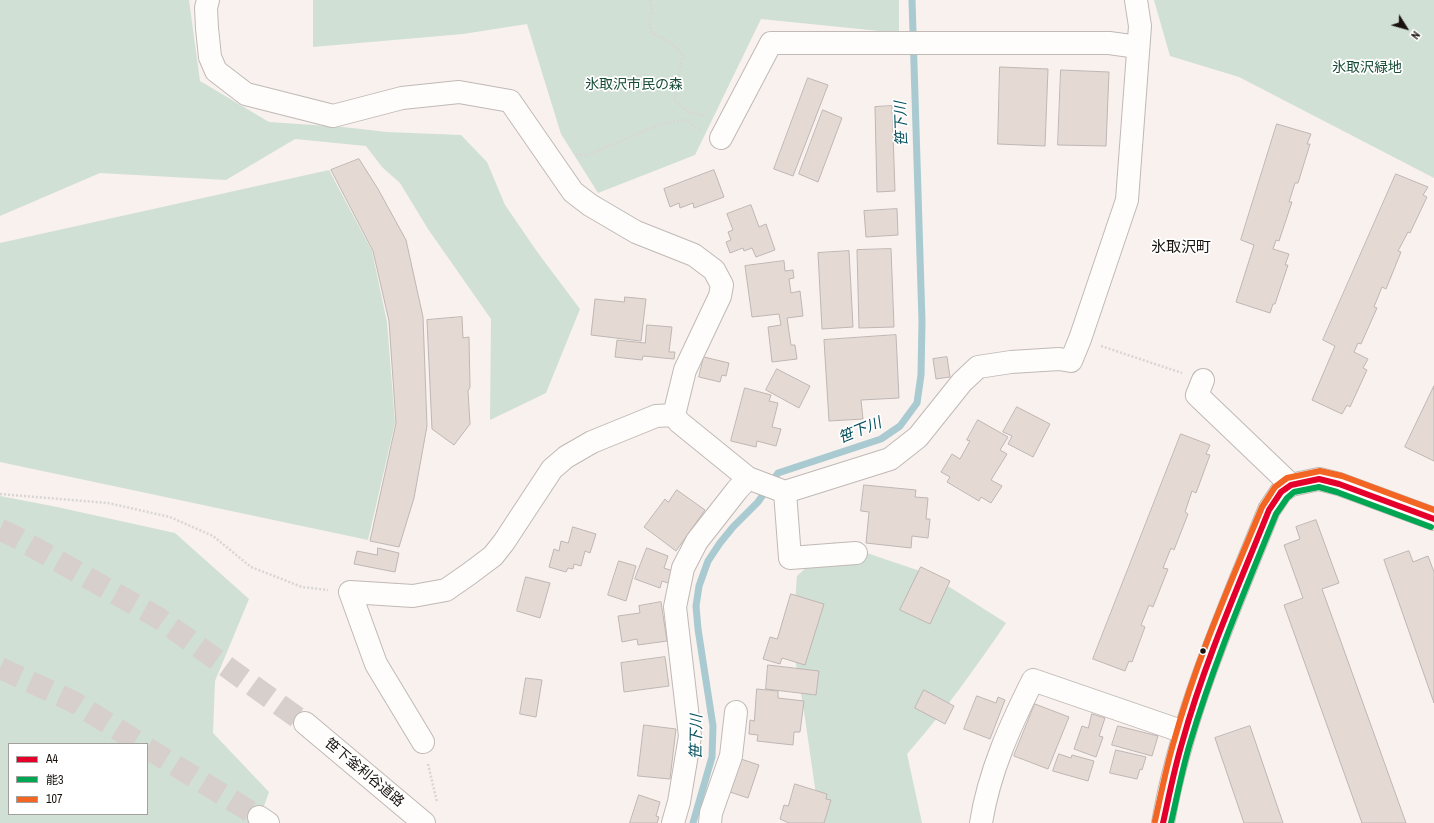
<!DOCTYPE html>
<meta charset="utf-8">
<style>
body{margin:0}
#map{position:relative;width:1434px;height:823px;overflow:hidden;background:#f8f1ed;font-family:"Archivo Narrow","Noto Sans JP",sans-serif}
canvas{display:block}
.legend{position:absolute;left:8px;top:743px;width:140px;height:72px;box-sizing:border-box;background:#fff;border:1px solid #a3a09e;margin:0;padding:5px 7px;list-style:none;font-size:12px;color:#18110d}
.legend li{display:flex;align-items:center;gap:8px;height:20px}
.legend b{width:20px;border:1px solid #a3a09e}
.north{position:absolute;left:1386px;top:8px;width:40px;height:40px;-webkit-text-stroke:3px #fff;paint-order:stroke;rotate:127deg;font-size:11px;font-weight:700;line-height:16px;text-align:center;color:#18110d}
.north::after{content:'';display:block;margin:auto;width:14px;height:18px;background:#18110d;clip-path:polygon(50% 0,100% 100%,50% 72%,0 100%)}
</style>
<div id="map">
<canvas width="1434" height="823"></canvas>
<ul class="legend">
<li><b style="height:5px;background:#e4002b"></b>A4</li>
<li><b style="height:5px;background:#00a651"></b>能3</li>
<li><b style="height:5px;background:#f26522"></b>107</li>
</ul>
<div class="north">N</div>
</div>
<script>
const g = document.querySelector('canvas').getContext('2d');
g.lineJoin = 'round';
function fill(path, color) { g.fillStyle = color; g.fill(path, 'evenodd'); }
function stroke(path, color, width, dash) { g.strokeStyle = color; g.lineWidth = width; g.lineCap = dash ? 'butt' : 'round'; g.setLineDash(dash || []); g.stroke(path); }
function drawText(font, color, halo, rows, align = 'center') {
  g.font = font + ' "Archivo Narrow","Noto Sans JP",sans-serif'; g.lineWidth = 3.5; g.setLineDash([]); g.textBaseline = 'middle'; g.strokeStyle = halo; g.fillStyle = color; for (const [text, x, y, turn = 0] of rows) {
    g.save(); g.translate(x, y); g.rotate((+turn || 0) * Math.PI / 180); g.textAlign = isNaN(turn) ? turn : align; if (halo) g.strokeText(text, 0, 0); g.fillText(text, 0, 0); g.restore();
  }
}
const green = new Path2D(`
 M 0,0 L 189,0 L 200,81 L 269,122 L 343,127 L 387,132 L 461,135 L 487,162 L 505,205 L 538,253 L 580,309 L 546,393 L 490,420 L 491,319 L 428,229 L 400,183 L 382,167 L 366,146 L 295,139 L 226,180 L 100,173 L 0,216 Z
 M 313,0 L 899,0 L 899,33 L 761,19 L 695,155 L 598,193 L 561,134 L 527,24 L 463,34 L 313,47 Z
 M 1154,0 L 1434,0 L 1434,178 L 1239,77 L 1170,56 Z
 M 329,170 L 372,251 L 387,322 L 395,423 L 368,540 L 0,462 L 0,243 Z
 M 0,496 L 57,507 L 175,533 L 249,599 L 215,681 L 213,733 L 269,792 L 258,823 L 0,823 ZM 9,744 L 147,744 L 147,814 L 9,814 Z
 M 834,542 L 929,574 L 1006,623 C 975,669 943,713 907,754 L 922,823 L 820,823 L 805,718 L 792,640 L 797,576 Z`);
const stream = new Path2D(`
 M 693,823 L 712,757 L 713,726 L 698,629 L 696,606 L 699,586 L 708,561 L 720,543 L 733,527 L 758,502 L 778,473 L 881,439 L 900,426 L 917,403 L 921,375 L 922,321 L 912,0`);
const building = new Path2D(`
 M 1000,67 L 1048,69 L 1045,146 L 998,144 Z
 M 1061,70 L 1109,72 L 1106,146 L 1058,145 Z
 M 808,78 L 828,85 L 793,176 L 774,169 Z
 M 892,106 L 895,191 L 877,192 L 875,107 Z
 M 823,110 L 842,118 L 818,182 L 799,174 Z
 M 1277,124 L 1311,134 L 1307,144 L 1310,144 L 1298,183 L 1295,183 L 1289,202 L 1292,202 L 1279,241 L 1276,240 L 1273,249 L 1289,254 L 1285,265 L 1288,265 L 1275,304 L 1273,304 L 1270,313 L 1236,302 L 1254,245 L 1241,240 Z
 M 359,159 L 378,189 L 406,240 L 423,317 L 427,426 L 414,498 L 399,547 L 370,541 L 396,423 L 389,321 L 373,251 L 331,170 Z
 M 714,170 L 724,197 L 694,208 L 693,203 L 680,208 L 679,203 L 670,207 L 664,189 Z
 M 1396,174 L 1428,187 L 1423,195 L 1427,197 L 1410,233 L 1408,232 L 1398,251 L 1401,252 L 1386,289 L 1382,287 L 1374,307 L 1377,308 L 1361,344 L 1358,343 L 1354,352 L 1368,359 L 1363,368 L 1367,370 L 1350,407 L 1347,405 L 1342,414 L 1312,400 L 1335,346 L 1323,340 Z
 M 751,205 L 759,227 L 766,224 L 775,250 L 756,257 L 752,248 L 744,251 L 743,248 L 730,253 L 726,242 L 731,240 L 728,232 L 733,230 L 727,214 Z
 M 897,209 L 898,235 L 866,237 L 864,211 Z
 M 891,249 L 894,327 L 859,328 L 857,250 Z
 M 849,251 L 853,327 L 822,329 L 818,253 Z
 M 784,261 L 785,271 L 793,270 L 794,278 L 789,279 L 791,293 L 800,291 L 803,316 L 787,318 L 791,345 L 795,345 L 797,359 L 772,362 L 768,327 L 781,325 L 779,314 L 752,317 L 745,266 Z
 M 625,297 L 646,299 L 641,341 L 591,335 L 595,299 L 624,302 Z
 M 462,317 L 463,338 L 469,337 L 470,387 L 468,391 L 470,424 L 454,445 L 432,429 L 427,320 Z
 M 647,325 L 672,327 L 669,352 L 675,352 L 674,359 L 643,356 L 642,360 L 615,357 L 617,340 L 645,343 Z
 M 896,335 L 899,398 L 861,400 L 863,419 L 829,421 L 824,340 Z
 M 704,357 L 729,363 L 726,376 L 722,375 L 720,382 L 699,377 Z
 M 947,357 L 950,377 L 936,379 L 933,359 Z
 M 777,369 L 810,386 L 799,408 L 766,390 Z
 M 1434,386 L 1434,461 L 1405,447 Z
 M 745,388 L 771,395 L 769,401 L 778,403 L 772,427 L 781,429 L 776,446 L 757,441 L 756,447 L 731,441 Z
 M 1017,407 L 1050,424 L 1033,457 L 1008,444 L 1012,436 L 1003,432 Z
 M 978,420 L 1008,437 L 1000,450 L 1007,454 L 991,480 L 1002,486 L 991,503 L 981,497 L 979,501 L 947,482 L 950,477 L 941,472 L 952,454 L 960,459 L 970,441 L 967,440 Z
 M 1181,434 L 1210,445 L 1206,454 L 1210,455 L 1196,493 L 1192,491 L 1185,512 L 1188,514 L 1174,550 L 1171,548 L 1163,568 L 1168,569 L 1153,607 L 1149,605 L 1141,625 L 1145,627 L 1132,662 L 1129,661 L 1125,671 L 1093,659 Z
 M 864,485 L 916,490 L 915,497 L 928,498 L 926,519 L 930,519 L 928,538 L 912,536 L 911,548 L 866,543 L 869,512 L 861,511 Z
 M 677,490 L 705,510 L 676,551 L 644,527 L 665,499 L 668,502 Z
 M 1316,520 L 1339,583 L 1322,589 L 1406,823 L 1362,823 L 1284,605 L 1303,598 L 1284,545 L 1300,539 L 1296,527 Z
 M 573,527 L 596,534 L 590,553 L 585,551 L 581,566 L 574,564 L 573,569 L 568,568 L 566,572 L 549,567 L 554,549 L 559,551 L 561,541 L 568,543 Z
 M 378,548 L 399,553 L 395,572 L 354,564 L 357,551 L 377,555 Z
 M 647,548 L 668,556 L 664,568 L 673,571 L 668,583 L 662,581 L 660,588 L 635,579 Z
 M 1409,551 L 1413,562 L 1428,556 L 1434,572 L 1434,703 L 1384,560 Z
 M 619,561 L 636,566 L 626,601 L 608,595 Z
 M 921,567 L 950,581 L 930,624 L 900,610 Z
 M 526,577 L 550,583 L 540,618 L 517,611 Z
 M 791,594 L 824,604 L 805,665 L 782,658 L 780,664 L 763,659 L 770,637 L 777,639 Z
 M 661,602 L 667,641 L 638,645 L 637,639 L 622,642 L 618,616 L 640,613 L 639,606 Z
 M 665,657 L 669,686 L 624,692 L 621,663 Z
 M 768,665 L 819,671 L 816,695 L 766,689 Z
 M 526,678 L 542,680 L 536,717 L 520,714 Z
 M 757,689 L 778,691 L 778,698 L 804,701 L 800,732 L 794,732 L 793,745 L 757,741 L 758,735 L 749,734 L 750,720 L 754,721 Z
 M 924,690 L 954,706 L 945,724 L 915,708 Z
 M 977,696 L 996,703 L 998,697 L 1005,700 L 990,739 L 964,729 Z
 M 1035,704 L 1069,717 L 1048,769 L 1014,756 Z
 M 1092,714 L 1105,718 L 1099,736 L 1103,737 L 1096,757 L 1074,749 L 1082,726 L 1088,728 Z
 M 644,725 L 676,729 L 670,779 L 638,776 Z
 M 1118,726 L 1158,736 L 1152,756 L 1112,745 Z
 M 1250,726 L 1283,823 L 1244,823 L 1215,738 Z
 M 1116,750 L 1146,757 L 1142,770 L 1140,769 L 1137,779 L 1110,773 Z
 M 1059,754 L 1071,758 L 1072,755 L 1094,761 L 1088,781 L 1053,771 Z
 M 741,759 L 759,765 L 748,798 L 730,792 Z
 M 795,784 L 827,794 L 826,799 L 831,800 L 824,823 L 789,823 L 780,819 L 784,805 L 788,806 Z
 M 639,795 L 660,802 L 656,816 L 659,817 L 657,823 L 630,823 Z`);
const minorTunnel = new Path2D(`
 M 0,530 L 12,535 L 157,617 L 305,723
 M 0,668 L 74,702 L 141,744
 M 147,748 L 259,817`);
const path = new Path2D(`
 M 650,0 L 652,9 L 649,22 L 652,33 L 668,41 L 683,54 L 674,101 L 689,112 L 706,116
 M 576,154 L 585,156 L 661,124 L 686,120 L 700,130
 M 1101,346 L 1182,373
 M 0,494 L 108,503 L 170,517 L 213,536 L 251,567 L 302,587 L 328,590
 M 428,764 L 437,802`);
const minor = new Path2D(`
 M 208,0 L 206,8 L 207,28 L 210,57 L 216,71 L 246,94 L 333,116 L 402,98 L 459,92 L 510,101 L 573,192 L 590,205 L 636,232 L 694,255 L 714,270 L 722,285 L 720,296 L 685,370 L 674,415 L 679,422 L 748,478 L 785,492 L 890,459 L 918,437 L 962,382 L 978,367 L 1011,362 L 1059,359 L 1071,361 L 1080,339 L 1127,200 L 1140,26 L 1136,0
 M 721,138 L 771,43 L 1109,43 L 1138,47
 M 1203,380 L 1197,395 L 1291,485
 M 785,492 L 790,558 L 856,553
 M 305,723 L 424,823
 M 423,742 L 376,664 L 350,592 L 413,596 L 446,590 L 469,574 L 493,556 L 504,542 L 552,469 L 566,457 L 592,442 L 656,416 L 674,415
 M 259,817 L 268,823
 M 673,823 L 679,802 L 690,736 L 675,607 L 683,568 L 697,541 L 737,490 L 748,478
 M 710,823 L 711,813 L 731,756 L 736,712
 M 981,823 C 989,772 1010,726 1033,680 L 1184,732
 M 1163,823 C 1182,714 1228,612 1269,510 L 1281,492 L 1291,485 L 1319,479 L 1339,484 L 1434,519`);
const bus1 = new Path2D(`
 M 1163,823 C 1169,796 1174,770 1182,743 C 1204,663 1238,587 1269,510 L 1281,492 L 1291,485 L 1319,479 L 1339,484 L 1434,519`);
const bus2 = new Path2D(`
 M 1171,823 C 1177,796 1182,770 1190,743 C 1213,665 1245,590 1276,514 L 1287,498 L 1294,492 L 1319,487 L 1337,492 L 1431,527`);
const bus3 = new Path2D(`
 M 1155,821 C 1161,794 1166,768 1174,741 C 1196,661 1230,584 1262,507 L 1275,487 L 1287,478 L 1320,471 L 1342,476 L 1434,510`);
const markers = [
 [1203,651,3.5,"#18110d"]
];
const parkNames = [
 ["氷取沢緑地",1367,68],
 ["氷取沢市民の森",634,85]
];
const streetNames = [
 ["笹下釜利谷道路",364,773,40]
];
const waterNames = [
 ["笹下川",902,124,-92],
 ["笹下川",860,431,-22],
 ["笹下川",697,737,-89]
];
const neighbourhoodNames = [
 ["氷取沢町",1181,248]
];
fill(green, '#d1e0d4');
stroke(stream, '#a8cad0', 7);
fill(building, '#e5d9d4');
stroke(building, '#beb6b3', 1);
stroke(minorTunnel, '#d6cfcb', 22, [22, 11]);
stroke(minor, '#c0b9b5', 24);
stroke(path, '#d8d6d4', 2.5, [2, 2]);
stroke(minor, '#fefdfc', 22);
stroke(bus1, '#e4002b', 6);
stroke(bus2, '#00a651', 6);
stroke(bus3, '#f26522', 6);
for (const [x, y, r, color] of markers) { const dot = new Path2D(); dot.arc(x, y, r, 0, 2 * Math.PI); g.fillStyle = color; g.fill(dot); stroke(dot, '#fff', 1.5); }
drawText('14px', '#164b35', '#fff', parkNames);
drawText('14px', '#18110d', '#fff', streetNames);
drawText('italic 15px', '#07525f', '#fff', waterNames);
drawText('15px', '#18110d', '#fff', neighbourhoodNames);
</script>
